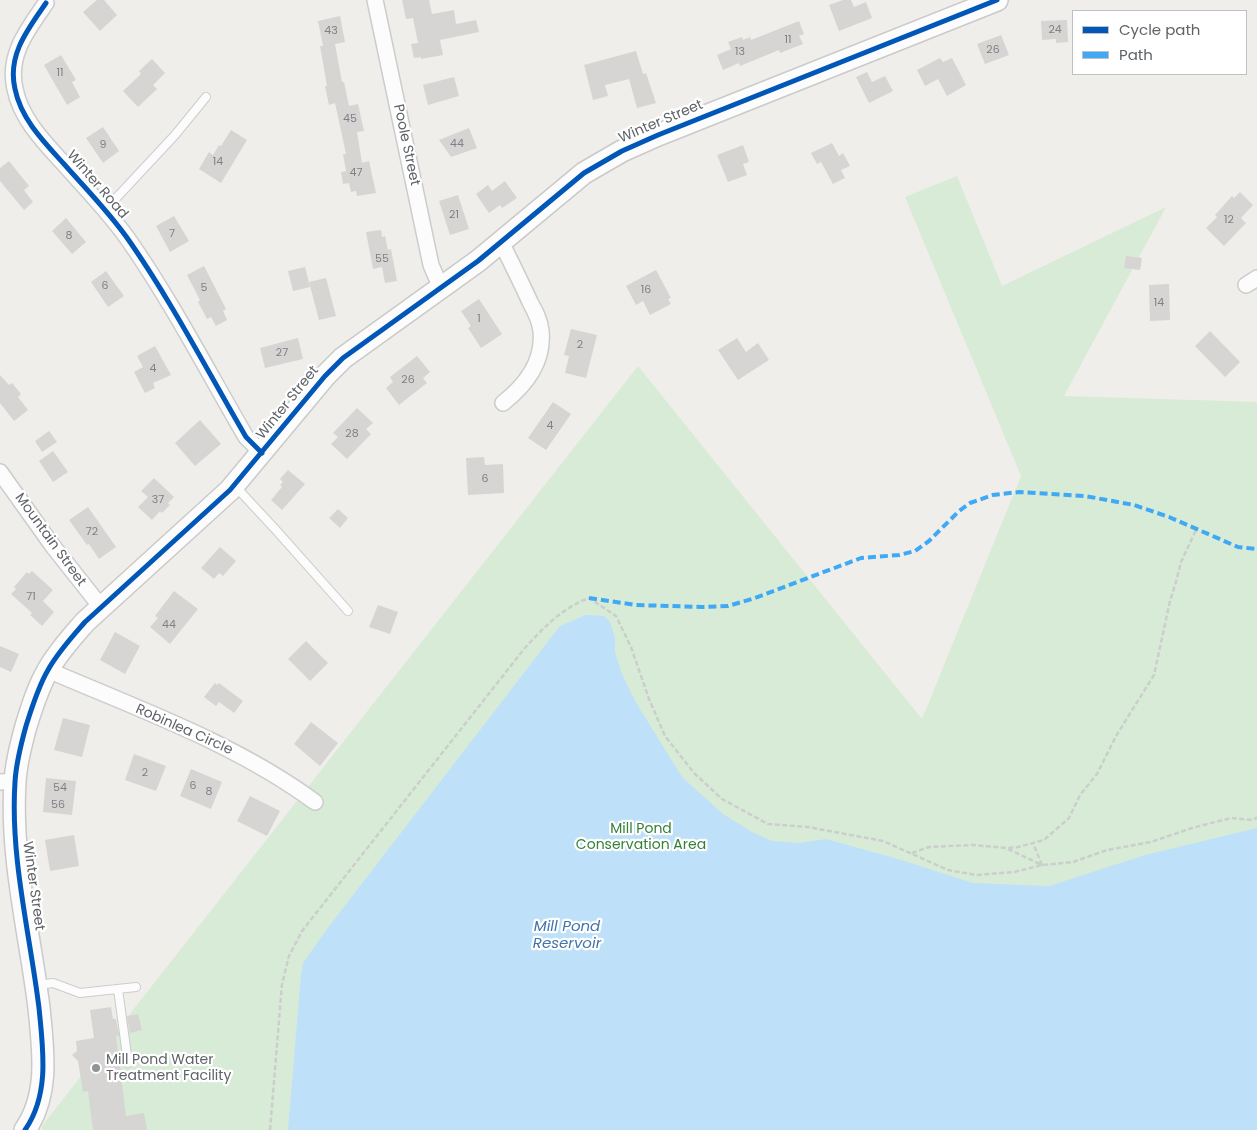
<!DOCTYPE html>
<style>
body{margin:0}
#map{position:relative;width:1257px;height:1130px;overflow:hidden;background:#efeeea;font-family:Poppins,sans-serif}
canvas{display:block}
.legend{position:absolute;left:1072px;top:10px;width:175px;height:65px;box-sizing:border-box;background:#fff;border:1px solid #bfc1c3;margin:0;padding:6px 9px;list-style:none;font-size:15px;color:#5f6368}
.legend li{display:flex;align-items:center;gap:10px;height:25px}
.legend b{width:25px;border:1px solid #bfc1c3}
</style>
<div id="map">
<canvas width="1257" height="1130"></canvas>
<ul class="legend">
<li><b style="height:6px;background:#0057b8"></b>Cycle path</li>
<li><b style="height:6px;background:#3fa9f5"></b>Path</li>
</ul>
</div>
<script>
const g = document.querySelector('canvas').getContext('2d');
g.lineJoin = 'round';
function fill(path, color) { g.fillStyle = color; g.fill(path, 'evenodd'); }
function stroke(path, color, width, dash) { g.strokeStyle = color; g.lineWidth = width; g.lineCap = dash ? 'butt' : 'round'; g.setLineDash(dash || []); g.stroke(path); }
function drawText(font, color, halo, rows, align = 'center') {
  g.font = font + ' Poppins,sans-serif'; g.lineWidth = 4.5; g.setLineDash([]); g.textBaseline = 'middle'; g.strokeStyle = halo; g.fillStyle = color; for (const [text, x, y, turn = 0] of rows) {
    g.save(); g.translate(x, y); g.rotate((+turn || 0) * Math.PI / 180); g.textAlign = isNaN(turn) ? turn : align; if (halo) g.strokeText(text, 0, 0); g.fillText(text, 0, 0); g.restore();
  }
}
const green = new Path2D(`
 M 957,176 L 1002,286 L 1166,207 L 1064,396 L 1257,402 L 1257,1130 L 42,1130 L 42,1126 L 638,366 L 922,719 L 1021,476 L 905,197 Z`);
const water = new Path2D(`
 M 586,615 L 604,616 L 610,622 L 615,638 L 615,652 L 622,674 L 635,701 L 682,777 L 723,814 L 752,832 L 772,841 L 800,843 L 826,839 L 898,859 L 973,883 L 1049,886 L 1145,855 L 1257,828 L 1257,1130 L 288,1130 L 301,975 L 303,963 L 327,929 L 560,626 Z`);
const building = new Path2D(`
 M 97,0 L 104,0 L 117,15 L 100,31 L 83,12 Z
 M 402,0 L 429,0 L 432,14 L 454,10 L 456,24 L 476,20 L 479,32 L 440,40 L 443,55 L 421,59 L 421,57 L 414,58 L 411,44 L 418,43 L 413,18 L 406,19 Z
 M 843,0 L 851,0 L 854,7 L 866,2 L 872,18 L 839,31 L 829,5 Z
 M 340,16 L 345,42 L 335,44 L 342,82 L 344,82 L 349,106 L 358,104 L 364,131 L 357,132 L 362,163 L 369,161 L 376,193 L 357,196 L 356,191 L 351,192 L 349,183 L 343,184 L 341,172 L 346,171 L 343,154 L 346,154 L 335,103 L 329,105 L 325,86 L 327,86 L 320,46 L 323,46 L 318,21 Z
 M 1067,20 L 1068,42 L 1056,43 L 1056,39 L 1042,40 L 1041,21 Z
 M 799,21 L 804,34 L 799,36 L 803,44 L 780,53 L 779,50 L 740,66 L 739,63 L 723,70 L 717,55 L 731,49 L 728,42 L 742,37 L 743,40 L 750,37 L 751,40 Z
 M 1001,35 L 1009,55 L 985,64 L 977,44 Z
 M 636,51 L 643,74 L 646,73 L 656,103 L 637,108 L 629,79 L 605,85 L 608,96 L 593,100 L 584,65 Z
 M 61,55 L 76,80 L 72,82 L 80,97 L 67,105 L 44,65 Z
 M 940,58 L 943,62 L 952,58 L 966,85 L 947,96 L 938,79 L 925,86 L 917,70 Z
 M 152,59 L 165,73 L 153,85 L 157,89 L 138,107 L 123,91 L 141,74 L 139,71 Z
 M 867,72 L 872,82 L 885,76 L 893,91 L 869,103 L 856,77 Z
 M 454,77 L 459,96 L 428,105 L 423,85 Z
 M 103,127 L 119,151 L 103,163 L 86,138 Z
 M 469,128 L 477,148 L 451,157 L 439,140 Z
 M 231,130 L 247,140 L 221,183 L 199,169 L 209,152 L 213,155 L 219,145 L 221,146 Z
 M 832,143 L 839,156 L 843,153 L 850,166 L 841,170 L 845,178 L 833,184 L 821,162 L 817,164 L 811,153 Z
 M 743,145 L 749,162 L 743,164 L 747,175 L 728,182 L 717,155 Z
 M 9,161 L 29,186 L 24,190 L 33,202 L 24,210 L 0,181 L 0,168 Z
 M 505,181 L 517,198 L 502,208 L 500,205 L 489,213 L 476,194 L 488,185 L 492,191 Z
 M 1240,192 L 1253,205 L 1241,218 L 1246,223 L 1224,246 L 1206,228 L 1217,217 L 1215,215 L 1232,196 L 1234,198 Z
 M 458,195 L 469,229 L 450,235 L 439,201 Z
 M 174,216 L 189,241 L 170,252 L 156,226 Z
 M 66,218 L 86,242 L 72,254 L 52,231 Z
 M 381,230 L 382,237 L 385,236 L 388,250 L 391,249 L 397,281 L 385,283 L 382,267 L 373,269 L 366,232 Z
 M 1126,256 L 1142,258 L 1140,270 L 1124,268 Z
 M 204,266 L 226,309 L 223,311 L 227,320 L 216,326 L 211,317 L 207,319 L 198,302 L 200,300 L 187,275 Z
 M 305,267 L 310,287 L 293,291 L 288,271 Z
 M 656,270 L 671,298 L 668,299 L 671,304 L 650,315 L 643,301 L 636,305 L 626,286 Z
 M 106,271 L 124,296 L 108,307 L 91,282 Z
 M 326,278 L 336,316 L 319,320 L 309,282 Z
 M 1169,284 L 1170,320 L 1150,321 L 1149,285 Z
 M 479,299 L 502,334 L 481,348 L 468,328 L 471,326 L 461,311 Z
 M 571,329 L 597,335 L 586,378 L 565,373 L 569,356 L 564,355 Z
 M 1210,331 L 1240,362 L 1225,377 L 1195,346 Z
 M 298,338 L 303,359 L 265,368 L 260,348 Z
 M 737,338 L 746,352 L 758,343 L 769,360 L 738,380 L 718,350 Z
 M 155,346 L 171,375 L 153,383 L 155,388 L 145,393 L 134,372 L 143,367 L 137,356 Z
 M 417,356 L 430,372 L 423,378 L 427,383 L 399,405 L 386,388 L 393,382 L 390,377 Z
 M 0,375 L 9,385 L 12,383 L 21,394 L 18,397 L 28,410 L 14,421 L 0,403 Z
 M 553,402 L 571,414 L 546,450 L 528,438 Z
 M 357,408 L 373,423 L 366,429 L 371,434 L 347,459 L 331,444 L 338,437 L 333,433 Z
 M 200,420 L 221,444 L 195,466 L 175,443 Z
 M 49,431 L 57,442 L 42,452 L 35,441 Z
 M 53,451 L 68,472 L 53,482 L 39,461 Z
 M 484,457 L 485,465 L 503,464 L 504,493 L 468,495 L 466,458 Z
 M 288,470 L 305,484 L 282,510 L 271,500 L 282,487 L 280,485 L 283,482 L 280,479 Z
 M 154,478 L 174,497 L 168,503 L 170,505 L 162,513 L 160,511 L 152,520 L 138,507 L 148,497 L 141,491 Z
 M 88,507 L 116,547 L 99,559 L 89,544 L 87,545 L 69,520 Z
 M 338,509 L 348,518 L 340,528 L 329,518 Z
 M 220,547 L 236,561 L 223,576 L 219,573 L 214,579 L 201,568 Z
 M 32,571 L 53,590 L 43,601 L 54,612 L 42,626 L 30,615 L 32,613 L 11,594 L 16,589 L 14,587 L 27,572 L 29,574 Z
 M 174,591 L 198,609 L 170,644 L 150,627 L 158,618 L 155,616 Z
 M 378,605 L 398,612 L 390,634 L 369,627 Z
 M 115,632 L 140,646 L 125,674 L 100,660 Z
 M 306,641 L 328,663 L 310,681 L 288,659 Z
 M 0,646 L 19,654 L 11,672 L 0,667 Z
 M 215,683 L 217,685 L 219,683 L 243,701 L 234,713 L 219,702 L 216,706 L 204,697 Z
 M 63,718 L 90,725 L 82,757 L 54,750 Z
 M 311,722 L 338,743 L 320,766 L 294,744 Z
 M 134,754 L 166,766 L 156,791 L 125,780 Z
 M 191,769 L 222,782 L 211,809 L 180,796 Z
 M 46,778 L 76,781 L 72,815 L 43,812 Z
 M 250,796 L 280,811 L 267,836 L 237,821 Z
 M 74,835 L 79,866 L 50,871 L 45,840 Z
 M 111,1007 L 113,1019 L 116,1019 L 119,1035 L 116,1036 L 126,1116 L 144,1113 L 147,1130 L 93,1130 L 88,1091 L 83,1092 L 78,1061 L 72,1055 L 77,1051 L 76,1041 L 94,1038 L 90,1010 Z
 M 138,1014 L 142,1030 L 130,1033 L 127,1016 Z`);
const path = new Path2D(`
 M 1008,849 L 1042,865 L 1033,843
 M 912,853 L 929,847 L 972,845 L 1007,848 L 1018,847 L 1044,840 L 1069,818 L 1080,795 L 1097,774 L 1116,736 L 1154,675 L 1170,601 L 1176,582 L 1181,562 L 1196,530
 M 270,1130 L 282,984 L 289,956 L 302,931 L 524,649 C 543,628 562,608 589,598 L 616,616 L 631,647 L 649,699 L 665,736 L 694,773 L 722,799 L 768,824 L 808,827 L 883,841 L 948,870 L 976,875 L 1014,872 L 1042,865 L 1073,862 L 1107,850 L 1151,842 L 1192,828 L 1231,818 L 1252,820 L 1257,818`);
const lane = new Path2D(`
 M 105,210 L 175,135 L 206,97
 M 236,487 L 275,529 L 348,611
 M 38,985 L 53,983 L 80,993 L 136,987
 M 118,989 L 128,1063`);
const street = new Path2D(`
 M 375,0 L 431,265 L 441,288
 M 46,3 C 28,29 7,55 15,89 C 21,119 44,142 64,164 C 86,189 111,214 130,242 C 173,304 208,372 246,437 L 262,453
 M 501,242 C 511,262 521,282 530,302 C 535,311 540,320 541,331 C 544,361 526,385 503,403
 M 1246,285 L 1257,278
 M 0,472 L 52,545 L 101,607
 M 48,670 C 138,709 235,743 315,802
 M 0,782 L 15,781`);
const secondary = new Path2D(`
 M 25,1130 C 50,1094 43,1049 39,1008 C 30,934 10,858 15,782 C 16,763 21,744 26,726 C 32,707 38,687 48,670 C 58,652 72,637 85,622 L 230,490 L 325,376 L 343,358 L 478,261 L 584,173 L 622,151 L 658,135 L 997,0`);
const quiet = new Path2D(`
 M 589,598 L 636,605 L 702,607 L 728,606 L 755,598 L 861,558 L 899,555 L 915,551 L 929,541 L 959,511 L 970,503 L 993,495 L 1019,492 L 1085,496 L 1134,505 L 1169,517 L 1238,547 L 1257,549`);
const cycleway = new Path2D(`
 M 46,3 C 28,29 7,55 15,89 C 21,119 44,142 64,164 C 86,189 111,214 130,242 C 173,304 208,372 246,437 L 262,453
 M 25,1130 C 50,1094 43,1049 39,1008 C 30,934 10,858 15,782 C 16,763 21,744 26,726 C 32,707 38,687 48,670 C 58,652 72,637 85,622 L 230,490 L 325,376 L 343,358 L 478,261 L 584,173 L 622,151 L 658,135 L 997,0`);
const markers = [
 [96,1068,5,"#919496"]
];
const numberNames = [
 ["24",1055,30],
 ["43",331,31],
 ["11",788,40],
 ["26",993,50],
 ["13",740,52],
 ["11",60,73],
 ["45",350,119],
 ["44",457,144],
 ["9",103,145],
 ["14",218,162],
 ["47",356,173],
 ["21",454,215],
 ["12",1229,220],
 ["7",172,234],
 ["8",69,236],
 ["55",382,259],
 ["6",105,286],
 ["5",204,288],
 ["16",646,290],
 ["14",1159,303],
 ["1",479,319],
 ["2",580,345],
 ["27",282,353],
 ["4",153,369],
 ["26",408,380],
 ["4",550,426],
 ["28",352,434],
 ["6",485,479],
 ["37",158,500],
 ["72",92,532],
 ["71",31,597],
 ["44",169,625],
 ["2",145,773],
 ["6",193,786],
 ["54",60,788],
 ["8",209,792],
 ["56",58,805]
];
const streetNames = [
 ["Winter Street",661,122,-23],
 ["Poole Street",406,145,78],
 ["Winter Road",97,185,49],
 ["Winter Street",288,403,-51],
 ["Mountain Street",50,540,54],
 ["Robinlea Circle",184,730,24],
 ["Winter Street",33,886,82]
];
const parkNames = [
 ["Mill Pond",641,829],
 ["Conservation Area",641,845]
];
const poiNames = [
 ["Mill Pond Water",106,1060],
 ["Treatment Facility",106,1076]
];
const waterNames = [
 ["Mill Pond",567,927],
 ["Reservoir",567,944]
];
fill(green, '#d8ebd6');
fill(water, '#bfe0f9');
fill(building, '#d6d5d3');
stroke(lane, '#cbcccc', 10);
stroke(street, '#cbcccc', 18);
stroke(secondary, '#cacacb', 24);
stroke(path, '#cacfcc', 2.5, [5, 2.5]);
stroke(lane, '#fdfcfc', 8);
stroke(street, '#fdfcfc', 15);
stroke(secondary, '#fdfcfc', 21);
stroke(quiet, '#3fa9f5', 4, [8, 4]);
stroke(cycleway, '#0057b8', 5);
for (const [x, y, r, color] of markers) { const dot = new Path2D(); dot.arc(x, y, r, 0, 2 * Math.PI); g.fillStyle = color; g.fill(dot); stroke(dot, '#fff', 2); }
drawText('11px', '#7e8184', null, numberNames);
drawText('14px', '#5f6368', '#fff', streetNames);
drawText('14px', '#348238', '#fff', parkNames);
drawText('14px', '#5f6368', '#fff', poiNames, 'left');
drawText('italic 15px', '#4174aa', '#fff', waterNames);
</script>
